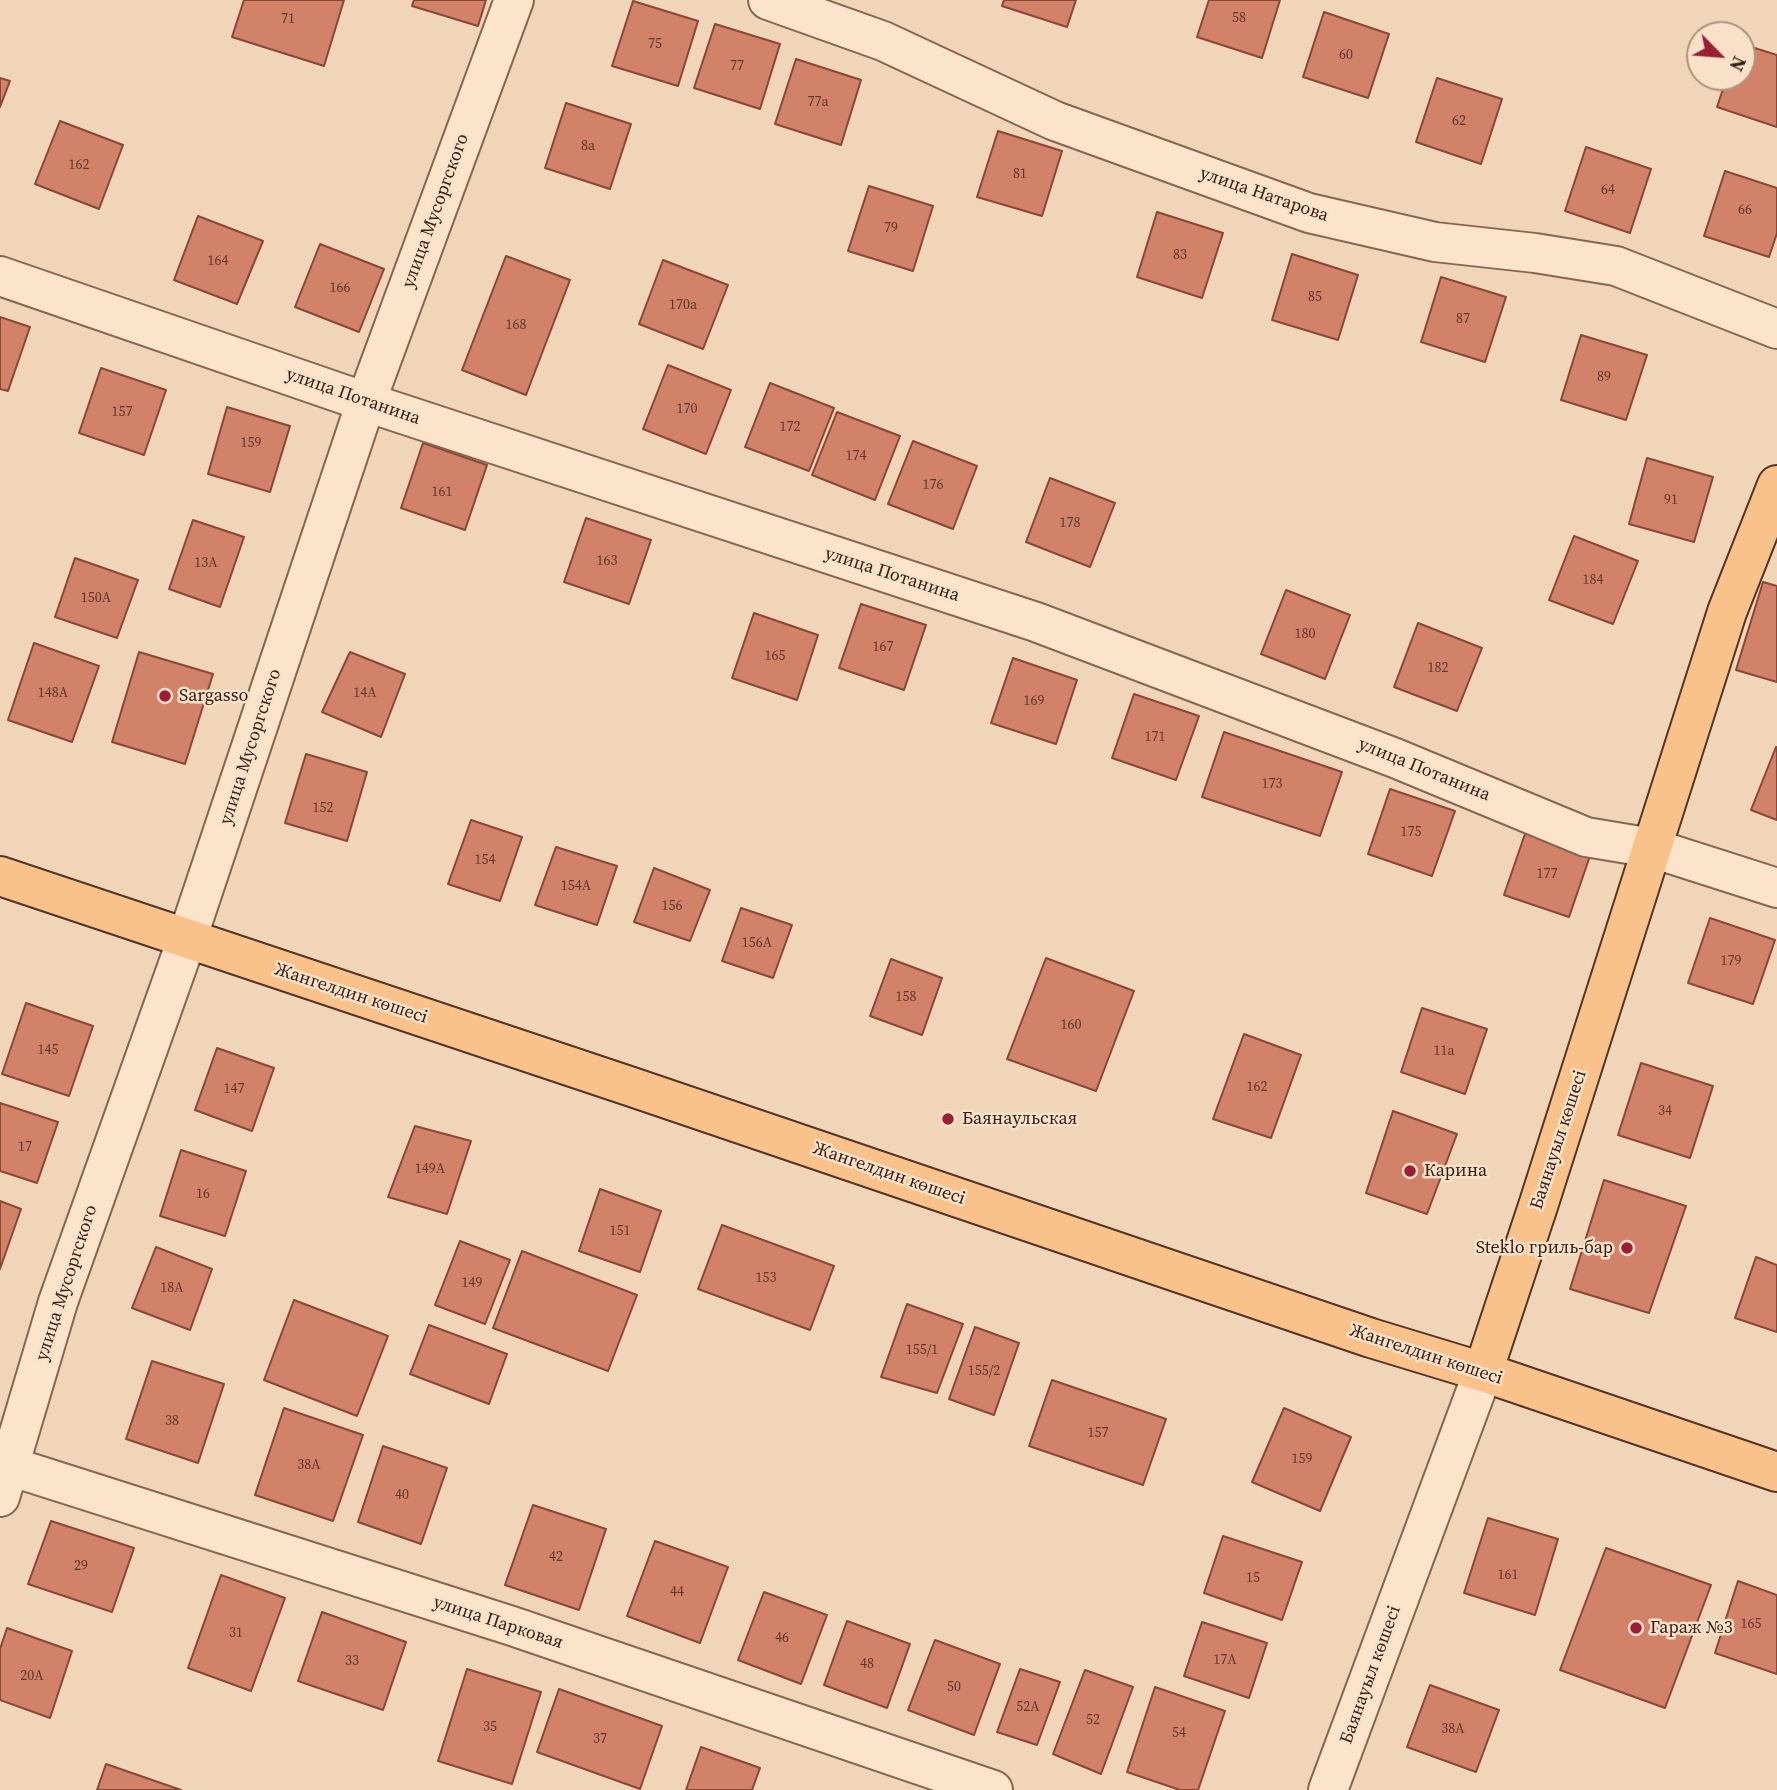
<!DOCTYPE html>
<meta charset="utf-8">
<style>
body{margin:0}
#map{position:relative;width:1777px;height:1790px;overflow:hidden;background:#f1d5b8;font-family:"Source Serif 4",serif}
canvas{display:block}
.north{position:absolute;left:1686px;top:21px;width:70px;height:70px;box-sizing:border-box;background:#f8e1c8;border:2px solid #aa9482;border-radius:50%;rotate:115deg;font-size:19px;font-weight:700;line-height:28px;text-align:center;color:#352119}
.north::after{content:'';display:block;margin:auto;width:24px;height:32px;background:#9b1e36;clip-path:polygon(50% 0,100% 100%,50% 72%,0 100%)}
</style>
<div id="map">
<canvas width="1777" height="1790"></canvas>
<div class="north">N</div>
</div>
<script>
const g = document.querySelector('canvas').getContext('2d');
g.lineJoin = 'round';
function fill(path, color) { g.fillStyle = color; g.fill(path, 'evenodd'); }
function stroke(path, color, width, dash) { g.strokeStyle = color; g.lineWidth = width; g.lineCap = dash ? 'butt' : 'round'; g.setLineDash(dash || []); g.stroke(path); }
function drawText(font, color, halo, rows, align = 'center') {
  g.font = font + ' "Source Serif 4",serif'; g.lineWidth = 5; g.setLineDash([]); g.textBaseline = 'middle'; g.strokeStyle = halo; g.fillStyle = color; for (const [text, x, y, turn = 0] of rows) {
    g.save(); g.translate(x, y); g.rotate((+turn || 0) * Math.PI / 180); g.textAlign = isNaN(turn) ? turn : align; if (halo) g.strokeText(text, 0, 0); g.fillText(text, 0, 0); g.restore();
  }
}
const building = new Path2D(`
 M 244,0 L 344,0 L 324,66 L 232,37 Z
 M 414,0 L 486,0 L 478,26 L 412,6 Z
 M 1004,0 L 1076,0 L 1067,27 L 1002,6 Z
 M 1209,0 L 1280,0 L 1262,58 L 1197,37 Z
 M 633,1 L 698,21 L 678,86 L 612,66 Z
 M 1324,12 L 1389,34 L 1368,98 L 1303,77 Z
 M 715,24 L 780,44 L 760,109 L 694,88 Z
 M 1742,44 L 1777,55 L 1777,127 L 1717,107 L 1727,77 L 1742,77 Z
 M 796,59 L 861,80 L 841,145 L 775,124 Z
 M 0,78 L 10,81 L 0,107 Z
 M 1437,78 L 1502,99 L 1481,164 L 1416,142 Z
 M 566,103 L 631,124 L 610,189 L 545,168 Z
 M 60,121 L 123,145 L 99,209 L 35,184 Z
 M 998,131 L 1062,151 L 1042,216 L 977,197 Z
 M 1586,147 L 1651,169 L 1630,233 L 1565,211 Z
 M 1725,171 L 1777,188 L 1777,233 L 1769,257 L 1704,236 Z
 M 869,186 L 933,206 L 913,271 L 848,251 Z
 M 1157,212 L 1223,233 L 1202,298 L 1137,277 Z
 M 198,216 L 263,241 L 237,304 L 174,280 Z
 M 320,244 L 384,269 L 359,332 L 295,307 Z
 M 1292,254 L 1358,275 L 1338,340 L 1272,320 Z
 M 506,256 L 570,280 L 526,395 L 462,370 Z
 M 663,260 L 728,285 L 703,349 L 639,324 Z
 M 1441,277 L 1506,297 L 1485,362 L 1421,342 Z
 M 0,317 L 30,327 L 8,391 L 0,389 Z
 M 1581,335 L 1647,355 L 1626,420 L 1561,400 Z
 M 668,365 L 731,390 L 706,454 L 643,429 Z
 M 101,368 L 166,390 L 144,455 L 79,433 Z
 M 770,383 L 834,408 L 809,471 L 745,447 Z
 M 227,407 L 290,426 L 270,492 L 208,474 Z
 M 837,412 L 900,436 L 875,500 L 812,475 Z
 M 913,441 L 977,466 L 953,529 L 888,504 Z
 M 423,443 L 487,465 L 465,530 L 401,508 Z
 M 1647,458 L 1713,477 L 1694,542 L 1629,524 Z
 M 1050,478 L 1115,503 L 1090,567 L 1026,542 Z
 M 586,518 L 651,540 L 629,604 L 564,582 Z
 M 193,520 L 244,537 L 220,607 L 169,589 Z
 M 1574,536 L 1638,561 L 1613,624 L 1549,600 Z
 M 75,558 L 138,580 L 117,638 L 55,617 Z
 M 1763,582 L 1777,586 L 1777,682 L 1736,670 Z
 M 1286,590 L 1350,615 L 1325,679 L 1261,654 Z
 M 861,604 L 926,625 L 904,690 L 839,668 Z
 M 754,613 L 818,635 L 797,700 L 732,678 Z
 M 1418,623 L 1482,648 L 1457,711 L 1394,687 Z
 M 34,643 L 99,666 L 72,742 L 8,720 Z
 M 139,652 L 213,674 L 185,764 L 112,742 Z
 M 350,652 L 405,674 L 381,737 L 322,712 Z
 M 1013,658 L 1077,680 L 1056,744 L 991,723 Z
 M 1134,694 L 1199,716 L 1176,780 L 1112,758 Z
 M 1224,732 L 1342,772 L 1320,836 L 1202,797 Z
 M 1776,747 L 1777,747 L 1777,820 L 1751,810 Z
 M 306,754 L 367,772 L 347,841 L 285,823 Z
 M 1390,789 L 1455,811 L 1432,876 L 1368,854 Z
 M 471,820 L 522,837 L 500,901 L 448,884 Z
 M 1526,831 L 1591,853 L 1569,917 L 1504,895 Z
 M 556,847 L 617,866 L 597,925 L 535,905 Z
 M 654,868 L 710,890 L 690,941 L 634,922 Z
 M 741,908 L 792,925 L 773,978 L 722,961 Z
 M 1710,918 L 1775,940 L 1753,1004 L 1688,983 Z
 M 1046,958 L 1134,991 L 1096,1091 L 1007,1059 Z
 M 891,959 L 942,978 L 922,1035 L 870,1016 Z
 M 26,1003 L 93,1026 L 69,1096 L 2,1074 Z
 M 1422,1008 L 1487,1029 L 1465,1094 L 1401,1072 Z
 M 1244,1034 L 1301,1055 L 1271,1138 L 1213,1119 Z
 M 217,1048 L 274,1068 L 252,1131 L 195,1110 Z
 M 1641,1063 L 1713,1086 L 1690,1158 L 1618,1135 Z
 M 0,1103 L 58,1122 L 37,1183 L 0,1171 Z
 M 1393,1111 L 1457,1134 L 1427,1214 L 1366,1193 Z
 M 415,1126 L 471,1141 L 447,1214 L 388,1197 Z
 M 181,1150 L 246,1171 L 225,1236 L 160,1216 Z
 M 1604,1180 L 1686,1206 L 1649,1313 L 1570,1289 Z
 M 600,1189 L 661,1211 L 640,1272 L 579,1251 Z
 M 0,1201 L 21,1209 L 0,1269 Z
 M 722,1225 L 834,1266 L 810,1330 L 698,1289 Z
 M 460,1241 L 510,1260 L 485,1324 L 435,1305 Z
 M 156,1247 L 212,1269 L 190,1330 L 132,1308 Z
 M 522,1251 L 637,1295 L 608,1371 L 493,1328 Z
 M 1756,1257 L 1777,1265 L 1777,1332 L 1735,1318 Z
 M 294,1300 L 388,1336 L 357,1416 L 264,1380 Z
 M 907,1304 L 963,1324 L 937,1393 L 881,1377 Z
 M 429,1325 L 507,1354 L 489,1404 L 410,1374 Z
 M 975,1327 L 1019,1343 L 994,1415 L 949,1399 Z
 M 152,1361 L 224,1384 L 198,1463 L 126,1439 Z
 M 1052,1380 L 1166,1419 L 1143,1485 L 1029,1446 Z
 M 284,1408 L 363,1435 L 333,1521 L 255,1495 Z
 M 1284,1408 L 1351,1437 L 1320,1511 L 1252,1482 Z
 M 383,1446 L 447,1468 L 421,1544 L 358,1522 Z
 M 533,1505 L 606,1529 L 579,1610 L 505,1585 Z
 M 1488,1518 L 1558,1539 L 1535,1615 L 1464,1593 Z
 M 51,1521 L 134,1548 L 112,1612 L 28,1584 Z
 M 1223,1536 L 1302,1562 L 1282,1620 L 1204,1593 Z
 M 655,1541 L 728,1567 L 700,1643 L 627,1616 Z
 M 1606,1548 L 1711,1585 L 1665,1708 L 1560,1670 Z
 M 221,1575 L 285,1598 L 251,1691 L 188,1668 Z
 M 1738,1581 L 1777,1595 L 1777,1674 L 1715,1653 Z
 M 764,1592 L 827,1615 L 801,1684 L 738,1660 Z
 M 322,1612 L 406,1642 L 383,1710 L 298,1681 Z
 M 847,1621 L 910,1644 L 887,1708 L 824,1685 Z
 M 1202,1622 L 1267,1643 L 1249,1698 L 1184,1676 Z
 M 7,1628 L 72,1651 L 50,1718 L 0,1700 L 0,1649 Z
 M 935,1640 L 1000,1664 L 974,1735 L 908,1710 Z
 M 467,1669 L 541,1692 L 512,1784 L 438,1761 Z
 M 1020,1669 L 1060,1682 L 1037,1745 L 997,1732 Z
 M 1085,1670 L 1133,1687 L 1101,1774 L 1053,1754 Z
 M 1430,1685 L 1499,1710 L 1476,1772 L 1407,1747 Z
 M 1155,1687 L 1225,1711 L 1198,1790 L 1180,1790 L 1127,1772 Z
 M 559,1689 L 662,1726 L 640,1789 L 537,1752 Z
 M 701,1747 L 760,1768 L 752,1790 L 686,1790 Z
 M 106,1764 L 181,1790 L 97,1790 Z`);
const minor = new Path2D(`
 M 768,0 L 883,41 L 1055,121 L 1309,213 L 1435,242 L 1535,253 L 1616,266 L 1777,329
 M 0,276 L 366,402 L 1036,622 L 1395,758 L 1586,837 L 1652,848 L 1777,888
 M 0,1463 L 512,1626 L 993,1790
 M 0,1497 L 58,1302 L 187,939 L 366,402 L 514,0
 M 1328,1790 L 1483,1372`);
const major = new Path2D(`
 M 0,876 L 632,1087 L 1371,1338 L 1483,1372 L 1777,1472
 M 1483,1372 L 1539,1203 L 1727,612 L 1777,485`);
const markers = [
 [165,696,7,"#9b1e36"],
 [948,1119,7,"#9b1e36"],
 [1410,1171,7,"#9b1e36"],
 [1627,1248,7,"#9b1e36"],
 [1636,1628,7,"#9b1e36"]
];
const numberNames = [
 ["58",1239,18],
 ["71",288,19],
 ["75",655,44],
 ["60",1346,55],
 ["77",737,66],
 ["77а",818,102],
 ["62",1459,121],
 ["8а",588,146],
 ["162",79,165],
 ["81",1020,174],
 ["64",1608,190],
 ["66",1745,210],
 ["79",891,228],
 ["83",1180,255],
 ["164",218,261],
 ["166",340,288],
 ["85",1315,297],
 ["170а",683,305],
 ["87",1463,319],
 ["168",516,325],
 ["89",1604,377],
 ["170",687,409],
 ["157",122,412],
 ["172",790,427],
 ["159",251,443],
 ["174",856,456],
 ["176",933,485],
 ["161",442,492],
 ["91",1671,500],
 ["178",1070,523],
 ["163",607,561],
 ["13А",206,563],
 ["184",1593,580],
 ["150А",96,598],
 ["180",1305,634],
 ["167",883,647],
 ["165",775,656],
 ["182",1438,668],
 ["148А",53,693],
 ["14А",365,693],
 ["169",1034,701],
 ["171",1155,737],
 ["173",1272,784],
 ["152",323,808],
 ["175",1411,832],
 ["154",485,860],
 ["177",1547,874],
 ["154А",576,886],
 ["156",672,906],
 ["156А",757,943],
 ["179",1731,961],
 ["158",906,997],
 ["160",1071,1025],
 ["145",48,1050],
 ["11а",1444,1051],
 ["162",1257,1087],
 ["147",234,1089],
 ["34",1665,1111],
 ["17",25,1147],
 ["149А",430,1169],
 ["16",203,1194],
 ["151",620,1231],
 ["153",766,1278],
 ["149",472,1283],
 ["18А",172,1288],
 ["155/1",922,1350],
 ["155/2",984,1371],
 ["38",172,1421],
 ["157",1098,1433],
 ["159",1302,1459],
 ["38А",309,1465],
 ["40",402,1495],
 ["42",556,1557],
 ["29",81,1566],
 ["161",1508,1575],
 ["15",1253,1578],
 ["44",677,1592],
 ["165",1751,1624],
 ["31",236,1633],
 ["46",782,1638],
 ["17А",1225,1660],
 ["33",352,1661],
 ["48",867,1664],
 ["20А",32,1676],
 ["50",954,1687],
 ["52А",1028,1707],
 ["52",1093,1720],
 ["35",490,1727],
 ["38А",1453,1729],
 ["54",1179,1733],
 ["37",600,1739]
];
const streetNames = [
 ["улица Натарова",1264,195,19],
 ["улица Мусоргского",436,211,-70],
 ["улица Потанина",353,397,19],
 ["улица Потанина",892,575,18],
 ["улица Мусоргского",251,747,-72],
 ["улица Потанина",1424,770,22],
 ["Жангелдин көшесі",351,994,18],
 ["Баянауыл көшесі",1559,1140,-72],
 ["Жангелдин көшесі",889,1174,19],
 ["улица Мусоргского",67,1283,-72],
 ["Жангелдин көшесі",1426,1355,18],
 ["улица Парковая",498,1623,18],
 ["Баянауыл көшесі",1371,1675,-70]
];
const poiNames = [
 ["Sargasso",179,696],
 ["Баянаульская",962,1119],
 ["Карина",1424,1171],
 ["Steklo гриль-бар",1613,1248,"right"],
 ["Гараж №3",1650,1628]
];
fill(building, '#d3826a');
stroke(building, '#894736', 2);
stroke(minor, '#886552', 42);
stroke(major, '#543427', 42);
stroke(minor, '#fce4cb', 38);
stroke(major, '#f9c28a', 38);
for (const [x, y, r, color] of markers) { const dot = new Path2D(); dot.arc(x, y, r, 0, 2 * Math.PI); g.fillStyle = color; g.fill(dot); stroke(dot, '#f8e1c8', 2.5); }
drawText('14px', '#5c392d', null, numberNames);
drawText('18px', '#352119', '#f8e1c8', streetNames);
drawText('18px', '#352119', '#f8e1c8', poiNames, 'left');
</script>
